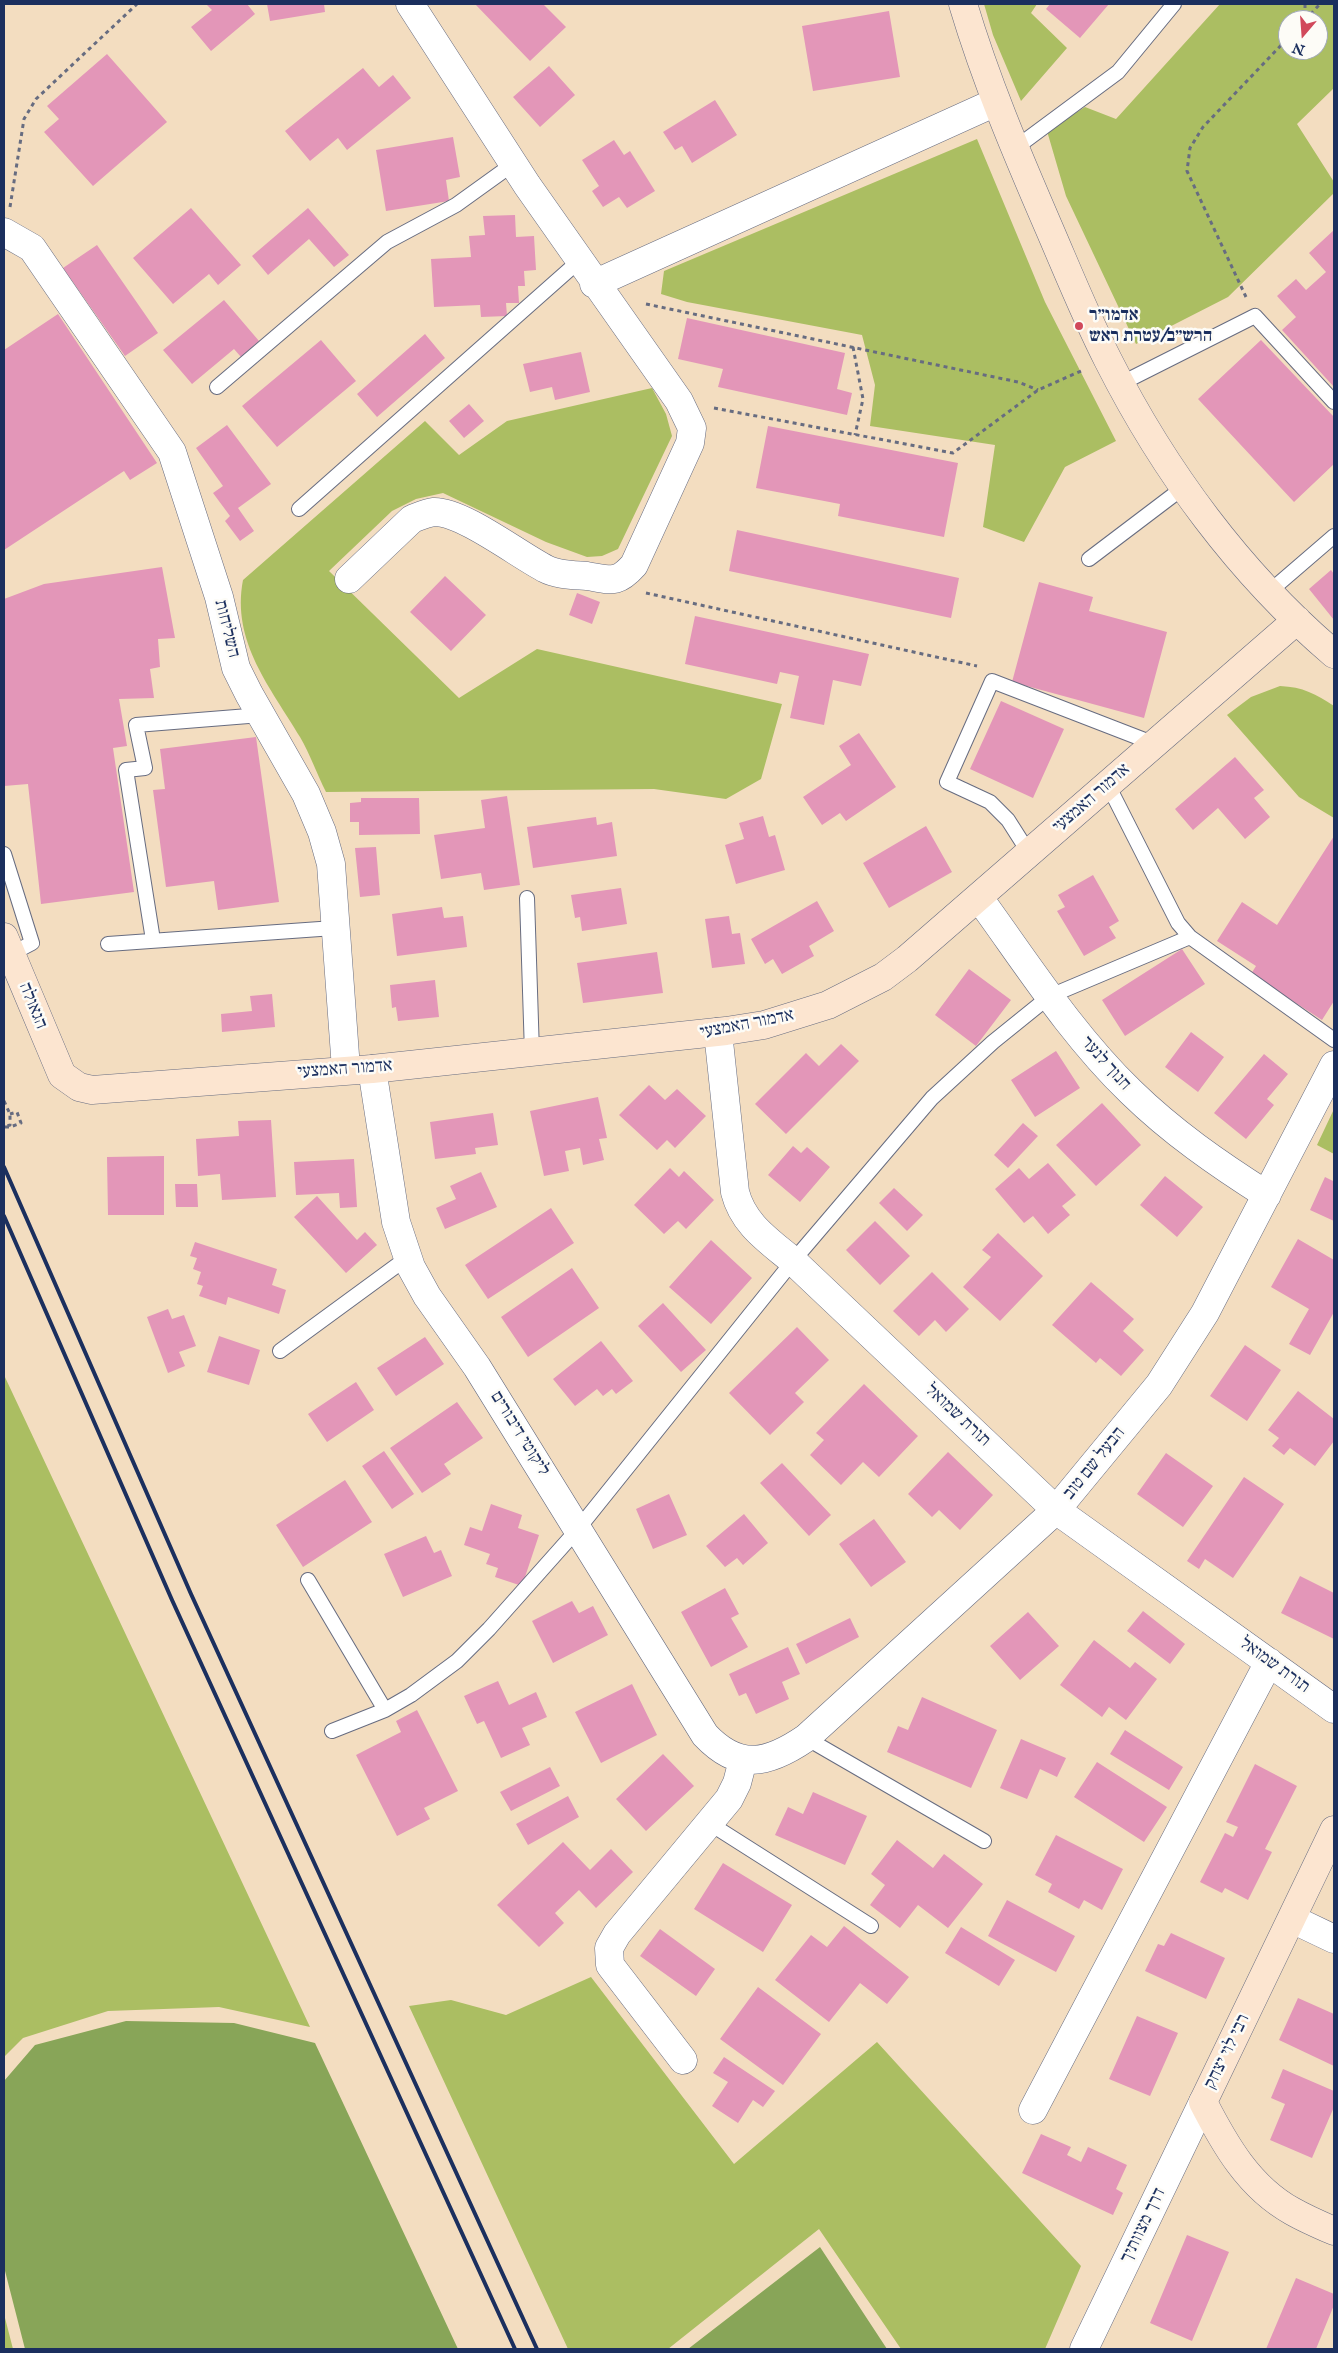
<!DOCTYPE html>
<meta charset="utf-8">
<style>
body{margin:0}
#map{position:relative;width:1338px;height:2353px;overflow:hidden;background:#f3ddc0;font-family:"IM FELL English",serif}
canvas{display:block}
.frame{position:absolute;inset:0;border:5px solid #1b2f5e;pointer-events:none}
.north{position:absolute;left:1278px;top:10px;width:50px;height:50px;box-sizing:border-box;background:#fdfcf7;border:1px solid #a3aaba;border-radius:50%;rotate:198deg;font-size:14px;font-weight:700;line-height:20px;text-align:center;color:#1b2f5e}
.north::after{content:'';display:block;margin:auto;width:18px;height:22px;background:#d1495b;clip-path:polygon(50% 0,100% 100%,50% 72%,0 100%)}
</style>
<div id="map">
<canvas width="1338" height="2353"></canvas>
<div class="frame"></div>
<div class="north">N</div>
</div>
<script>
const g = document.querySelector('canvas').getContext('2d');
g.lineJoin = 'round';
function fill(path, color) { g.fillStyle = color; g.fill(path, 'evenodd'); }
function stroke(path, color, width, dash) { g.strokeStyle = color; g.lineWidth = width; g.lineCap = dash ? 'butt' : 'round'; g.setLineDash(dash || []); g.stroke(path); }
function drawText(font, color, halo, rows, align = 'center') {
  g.font = font + ' "IM FELL English","Frank Ruhl Libre",serif'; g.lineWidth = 5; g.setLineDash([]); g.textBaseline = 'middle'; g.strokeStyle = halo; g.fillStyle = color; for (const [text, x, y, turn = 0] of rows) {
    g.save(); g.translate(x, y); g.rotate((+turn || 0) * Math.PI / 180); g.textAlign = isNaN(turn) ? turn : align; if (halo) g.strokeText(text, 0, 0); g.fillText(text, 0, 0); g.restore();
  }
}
const green = new Path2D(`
 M 984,4 L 1037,4 L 1031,13 L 1067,48 L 1021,101 L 993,35 Z
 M 1220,4 L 1334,4 L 1334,88 L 1297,124 L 1334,182 L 1334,193 L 1228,297 L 1136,344 L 1066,196 L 1047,131 L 1085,107 L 1116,119 ZM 1288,20 L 1318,20 L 1318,50 L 1288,50 Z
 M 977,139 L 1045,302 L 1116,441 L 1065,467 L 1024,542 L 983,527 L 995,445 L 870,426 L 875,385 L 862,335 L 687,302 L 661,294 L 664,271 Z
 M 652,388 L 666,414 L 672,436 L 618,549 L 602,556 L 587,557 L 546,542 L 443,493 L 416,499 L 392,511 L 329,571 L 459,698 L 537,649 L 782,704 L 761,779 L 726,799 L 654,789 L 326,792 C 317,774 310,754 300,737 C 271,688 231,642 243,580 L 425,421 L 459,455 L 507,421 Z
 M 1280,686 C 1303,687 1316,694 1334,706 L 1334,818 L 1299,797 L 1227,715 L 1251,697 Z
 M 1334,1109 L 1334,1154 L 1317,1145 Z
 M 4,1375 L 310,2027 L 219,2007 L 108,2011 L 23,2038 L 4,2057 Z
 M 591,1977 L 734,2164 L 877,2042 L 1081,2266 L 1045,2349 L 901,2349 L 819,2229 L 668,2349 L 568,2349 L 409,2006 L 451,2000 L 506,2015 Z
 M 4,2314 L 13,2349 L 4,2349 Z`);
const forest = new Path2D(`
 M 126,2021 L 234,2023 L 315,2043 L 458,2349 L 25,2349 L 4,2267 L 4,2081 L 35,2045 Z
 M 820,2247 L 887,2349 L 688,2349 Z`);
const building = new Path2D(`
 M 206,4 L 247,4 L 255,14 L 211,51 L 191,27 L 212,10 Z
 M 267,4 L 324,4 L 325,12 L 270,21 Z
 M 475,4 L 543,4 L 566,27 L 530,61 Z
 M 1050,4 L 1109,4 L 1080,38 L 1046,9 Z
 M 889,11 L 900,77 L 813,91 L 802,26 Z
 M 107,54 L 167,122 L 93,186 L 44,132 L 59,119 L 47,106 Z
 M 549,66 L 575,95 L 540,127 L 513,97 Z
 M 363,68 L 379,87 L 393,75 L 411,98 L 347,150 L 338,138 L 310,161 L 285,131 Z
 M 715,100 L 737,135 L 692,163 L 682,146 L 675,150 L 663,132 Z
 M 453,137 L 460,177 L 446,180 L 449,201 L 386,211 L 376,150 Z
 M 614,140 L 624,155 L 630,151 L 655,191 L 627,208 L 619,197 L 603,207 L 592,191 L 599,186 L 582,160 Z
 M 191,208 L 241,265 L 218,285 L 209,274 L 173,304 L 133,258 Z
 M 308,208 L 349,255 L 334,267 L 309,239 L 268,275 L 252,256 Z
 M 515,215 L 516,237 L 534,236 L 536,270 L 524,271 L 525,286 L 518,286 L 519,303 L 506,303 L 507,316 L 481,317 L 480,305 L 434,307 L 431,259 L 471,257 L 469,236 L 485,235 L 483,216 Z
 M 1334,230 L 1334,387 L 1282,330 L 1296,317 L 1277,296 L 1296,279 L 1306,290 L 1326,272 L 1309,253 Z
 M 97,245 L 158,333 L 125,356 L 63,268 Z
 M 224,300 L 259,341 L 241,357 L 234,349 L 192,384 L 163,350 Z
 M 58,314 L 157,463 L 130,480 L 124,471 L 4,550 L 4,350 Z
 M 687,318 L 845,353 L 837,389 L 852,393 L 847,415 L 718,387 L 723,369 L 678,359 Z
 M 425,334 L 445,358 L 377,417 L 357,394 Z
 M 321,340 L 356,381 L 277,447 L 242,406 Z
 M 1261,340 L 1334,417 L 1334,464 L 1294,502 L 1198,399 Z
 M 581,352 L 590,392 L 555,400 L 552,387 L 530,392 L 523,364 Z
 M 469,404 L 484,421 L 464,438 L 449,421 Z
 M 227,425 L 271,484 L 238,508 L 254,531 L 240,541 L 225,521 L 230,516 L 213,493 L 223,486 L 196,448 Z
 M 768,426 L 958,463 L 944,537 L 838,516 L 840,504 L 756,488 Z
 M 737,530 L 959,578 L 951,618 L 729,571 Z
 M 162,567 L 175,638 L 158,639 L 160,667 L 150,669 L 154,698 L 119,699 L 127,746 L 113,748 L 134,892 L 41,904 L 28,784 L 4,786 L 4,599 L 44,584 Z
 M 1331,570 L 1334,574 L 1334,620 L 1309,589 Z
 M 445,576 L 486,615 L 451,651 L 410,612 Z
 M 1039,582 L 1093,597 L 1089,611 L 1167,632 L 1144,718 L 1012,682 Z
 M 577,593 L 600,602 L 592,624 L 569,615 Z
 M 695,616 L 869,654 L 861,686 L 833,680 L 824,725 L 790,718 L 799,676 L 780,672 L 777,684 L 685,664 Z
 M 1001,701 L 1064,729 L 1033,798 L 970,769 Z
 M 859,733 L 896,787 L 846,821 L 840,813 L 822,825 L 803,797 L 851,765 L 839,746 Z
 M 256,737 L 279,902 L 218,910 L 214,881 L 166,887 L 153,790 L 165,789 L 160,749 Z
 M 1235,757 L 1264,790 L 1254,798 L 1270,817 L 1245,839 L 1218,808 L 1193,830 L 1175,809 Z
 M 507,796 L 520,885 L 484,890 L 481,873 L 441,879 L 434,835 L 485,828 L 481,800 Z
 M 361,798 L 419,798 L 420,834 L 359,835 L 359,822 L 350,822 L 350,803 L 361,802 Z
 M 763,816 L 769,837 L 775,835 L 785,870 L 736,884 L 725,845 L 744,839 L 739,823 Z
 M 596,817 L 597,825 L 612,822 L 617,856 L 533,868 L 527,827 Z
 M 926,826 L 952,872 L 889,908 L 863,863 Z
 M 1334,836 L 1334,1001 L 1322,1020 L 1251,974 L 1256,966 L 1217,941 L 1242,902 L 1277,925 Z
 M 376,847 L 380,895 L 360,897 L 355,848 Z
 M 1093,875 L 1119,921 L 1109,927 L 1116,938 L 1084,956 L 1057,911 L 1065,907 L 1058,895 Z
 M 621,888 L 627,924 L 582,931 L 580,917 L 575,918 L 571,895 Z
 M 817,901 L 834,931 L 809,946 L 814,956 L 782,974 L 773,959 L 765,964 L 751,939 Z
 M 442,907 L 444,918 L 463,916 L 467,947 L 397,956 L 392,914 Z
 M 729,916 L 732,934 L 740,933 L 745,964 L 712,968 L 705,919 Z
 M 1182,949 L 1205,984 L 1125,1036 L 1102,1000 Z
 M 657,952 L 663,993 L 583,1003 L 577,963 Z
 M 969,969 L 1011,1000 L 976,1046 L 935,1015 Z
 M 435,980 L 439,1017 L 398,1021 L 396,1007 L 392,1008 L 390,985 Z
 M 272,994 L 275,1027 L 222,1032 L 221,1014 L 252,1011 L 250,996 Z
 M 1191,1032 L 1224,1057 L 1198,1092 L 1165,1067 Z
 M 841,1044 L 859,1061 L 786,1134 L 755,1104 L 806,1053 L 819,1066 Z
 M 1056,1051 L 1080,1088 L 1035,1117 L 1011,1080 Z
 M 1264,1054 L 1288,1074 L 1267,1099 L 1274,1105 L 1246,1139 L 1214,1113 Z
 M 649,1085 L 665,1100 L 677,1089 L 706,1116 L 675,1148 L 667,1140 L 657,1150 L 619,1115 Z
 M 598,1097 L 607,1138 L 599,1139 L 604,1160 L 583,1165 L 580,1148 L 565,1151 L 569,1171 L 544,1176 L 530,1111 Z
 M 1102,1103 L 1141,1145 L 1096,1186 L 1056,1145 Z
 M 493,1113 L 498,1145 L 475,1148 L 476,1154 L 435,1159 L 430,1122 Z
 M 271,1120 L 276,1197 L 222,1200 L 220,1174 L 198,1176 L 196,1139 L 239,1136 L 238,1121 Z
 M 1023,1123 L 1038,1136 L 1008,1168 L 994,1155 Z
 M 793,1146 L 801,1153 L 807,1147 L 830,1167 L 800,1202 L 768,1175 Z
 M 164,1156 L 164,1215 L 108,1215 L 107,1157 Z
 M 354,1159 L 357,1207 L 340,1208 L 339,1193 L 296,1195 L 294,1162 Z
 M 1048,1163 L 1076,1195 L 1062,1206 L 1070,1215 L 1048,1234 L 1033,1216 L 1024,1223 L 995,1189 L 1019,1168 L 1029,1179 Z
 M 670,1168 L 679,1177 L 684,1171 L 714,1200 L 686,1229 L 678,1221 L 664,1234 L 634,1205 Z
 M 481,1172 L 497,1207 L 445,1229 L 436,1208 L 456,1199 L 450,1186 Z
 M 1165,1176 L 1203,1207 L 1177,1237 L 1140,1205 Z
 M 1325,1177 L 1333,1181 L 1334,1177 L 1334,1221 L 1310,1210 Z
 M 175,1184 L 197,1184 L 198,1207 L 176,1207 Z
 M 894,1188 L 923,1215 L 907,1231 L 879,1203 Z
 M 317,1196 L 357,1240 L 365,1232 L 377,1245 L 346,1273 L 294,1217 Z
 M 551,1208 L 574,1243 L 488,1299 L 465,1265 Z
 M 875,1221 L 910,1256 L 880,1285 L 846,1250 Z
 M 998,1233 L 1043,1276 L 1000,1321 L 963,1287 L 991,1257 L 982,1250 Z
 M 1298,1239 L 1334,1260 L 1334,1312 L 1310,1355 L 1289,1344 L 1309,1309 L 1271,1287 Z
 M 711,1240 L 752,1278 L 711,1324 L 669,1287 Z
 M 195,1242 L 277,1269 L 272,1285 L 286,1290 L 279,1314 L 228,1297 L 226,1305 L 199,1296 L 203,1286 L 197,1284 L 201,1272 L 193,1269 L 197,1258 L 190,1256 Z
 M 572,1268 L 599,1308 L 528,1357 L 501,1317 Z
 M 932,1272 L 969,1309 L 946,1332 L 935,1320 L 919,1336 L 893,1311 Z
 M 1091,1282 L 1134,1319 L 1123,1331 L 1144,1350 L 1121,1376 L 1100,1358 L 1096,1363 L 1052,1325 Z
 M 663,1303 L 706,1350 L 681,1372 L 638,1326 Z
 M 168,1309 L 172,1319 L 184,1315 L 196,1346 L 179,1352 L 185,1366 L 168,1373 L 147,1317 Z
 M 797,1327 L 829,1360 L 795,1393 L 804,1402 L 770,1435 L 729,1393 Z
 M 219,1336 L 260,1350 L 249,1385 L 207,1372 Z
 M 425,1337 L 444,1364 L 396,1396 L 377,1368 Z
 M 601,1341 L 633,1381 L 616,1394 L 612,1389 L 603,1396 L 597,1389 L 575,1406 L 553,1379 Z
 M 1245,1345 L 1281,1370 L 1247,1421 L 1210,1396 Z
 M 356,1382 L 374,1410 L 327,1442 L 308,1414 Z
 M 864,1384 L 918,1436 L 879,1477 L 863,1462 L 841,1485 L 810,1455 L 824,1440 L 816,1433 Z
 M 1298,1391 L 1334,1419 L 1334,1441 L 1315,1466 L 1290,1448 L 1284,1455 L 1272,1446 L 1279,1438 L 1268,1430 Z
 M 457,1402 L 483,1438 L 444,1464 L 451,1474 L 422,1493 L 390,1448 Z
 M 384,1451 L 414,1494 L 392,1509 L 362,1466 Z
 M 948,1452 L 993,1495 L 960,1530 L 939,1510 L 932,1517 L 908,1494 Z
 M 1166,1453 L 1213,1486 L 1183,1527 L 1137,1494 Z
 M 782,1463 L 831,1515 L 809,1536 L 760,1483 Z
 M 1244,1477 L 1284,1504 L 1233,1578 L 1205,1559 L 1199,1569 L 1187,1561 Z
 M 345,1480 L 372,1522 L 303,1567 L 276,1525 Z
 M 669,1494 L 687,1535 L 653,1549 L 636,1509 Z
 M 491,1504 L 522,1515 L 518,1528 L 539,1535 L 522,1586 L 495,1577 L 498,1568 L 486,1564 L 490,1554 L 464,1545 L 470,1527 L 482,1531 Z
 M 744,1514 L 768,1543 L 743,1565 L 737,1558 L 725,1567 L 706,1546 Z
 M 874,1519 L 906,1562 L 871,1587 L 839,1544 Z
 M 426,1536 L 434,1553 L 441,1550 L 452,1576 L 403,1597 L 384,1554 Z
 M 1300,1576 L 1334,1593 L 1334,1639 L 1281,1613 Z
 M 725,1588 L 739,1614 L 731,1618 L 748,1647 L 711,1667 L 681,1612 Z
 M 572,1601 L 579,1613 L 593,1606 L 608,1635 L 553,1663 L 532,1621 Z
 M 1143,1611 L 1185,1644 L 1170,1664 L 1127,1631 Z
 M 1028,1612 L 1059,1646 L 1020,1680 L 990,1646 Z
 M 850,1618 L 859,1637 L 806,1664 L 796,1644 Z
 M 1094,1640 L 1130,1668 L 1135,1662 L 1157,1679 L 1126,1720 L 1109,1707 L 1102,1717 L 1060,1685 Z
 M 788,1647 L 800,1674 L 782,1682 L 789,1699 L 756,1714 L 746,1693 L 739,1696 L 729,1674 Z
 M 498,1681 L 509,1705 L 536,1692 L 547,1717 L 522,1728 L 530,1745 L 501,1758 L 484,1721 L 477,1724 L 464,1696 Z
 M 632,1684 L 657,1735 L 601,1763 L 575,1712 Z
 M 922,1697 L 997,1730 L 971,1788 L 887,1752 L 898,1726 L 908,1730 Z
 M 417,1710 L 458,1791 L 424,1808 L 430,1819 L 397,1836 L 356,1755 L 401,1732 L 396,1721 Z
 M 1125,1730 L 1183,1767 L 1169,1790 L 1110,1754 Z
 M 1021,1739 L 1066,1758 L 1057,1777 L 1040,1769 L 1027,1799 L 1000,1788 Z
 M 663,1754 L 694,1786 L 646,1831 L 616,1799 Z
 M 1097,1762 L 1167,1807 L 1144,1842 L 1074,1797 Z
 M 1255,1764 L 1297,1786 L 1265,1849 L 1272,1852 L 1248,1900 L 1225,1888 L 1222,1893 L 1200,1882 L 1225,1833 L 1233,1837 L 1238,1827 L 1226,1822 Z
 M 550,1767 L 560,1786 L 511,1811 L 500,1792 Z
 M 813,1792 L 867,1816 L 845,1865 L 775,1835 L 788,1807 L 803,1814 Z
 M 568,1796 L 579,1817 L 528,1845 L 516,1824 Z
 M 1056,1835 L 1123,1869 L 1102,1910 L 1084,1900 L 1079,1909 L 1048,1892 L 1052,1884 L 1035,1875 Z
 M 897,1840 L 933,1868 L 944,1854 L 983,1884 L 948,1928 L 918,1905 L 900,1928 L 870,1905 L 885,1885 L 871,1874 Z
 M 563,1842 L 590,1870 L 611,1849 L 633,1872 L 596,1908 L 579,1890 L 555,1913 L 564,1923 L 539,1947 L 497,1905 Z
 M 723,1863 L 792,1905 L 763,1952 L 694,1909 Z
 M 1007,1900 L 1075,1936 L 1056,1972 L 988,1936 Z
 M 844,1926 L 909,1977 L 887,2004 L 860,1983 L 829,2022 L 775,1980 L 811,1935 L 827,1947 Z
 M 961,1927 L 1015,1960 L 999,1986 L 945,1953 Z
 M 660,1929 L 715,1969 L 696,1996 L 640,1956 Z
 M 1171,1933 L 1225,1958 L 1206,1999 L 1145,1971 L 1158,1944 L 1164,1946 Z
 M 758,1987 L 821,2034 L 783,2085 L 720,2039 Z
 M 1298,1998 L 1334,2014 L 1334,2066 L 1279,2040 Z
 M 1137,2016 L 1178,2033 L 1150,2096 L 1109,2079 Z
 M 724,2057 L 775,2091 L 763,2107 L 753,2100 L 738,2123 L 712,2106 L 728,2082 L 713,2073 Z
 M 1283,2069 L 1334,2091 L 1334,2107 L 1312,2158 L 1270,2140 L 1285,2104 L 1271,2098 Z
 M 1041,2134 L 1071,2147 L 1067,2155 L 1081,2162 L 1088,2147 L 1127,2165 L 1116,2189 L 1123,2193 L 1113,2215 L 1022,2173 Z
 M 1187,2235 L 1229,2252 L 1192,2341 L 1150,2323 Z
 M 1296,2278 L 1334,2294 L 1334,2305 L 1316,2349 L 1266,2349 Z`);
const path = new Path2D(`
 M 1305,4 L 1305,19
 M 1305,20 L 1320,4
 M 10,207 L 24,119 L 36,99 L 137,4
 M 1246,297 L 1187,171 L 1190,148 L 1203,127 L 1288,38
 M 646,304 L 1018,382 L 1038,390
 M 853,347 L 863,399 L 855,435
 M 714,408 L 953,453 L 1038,390 L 1081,371
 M 646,593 L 977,666
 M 4,1101 L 10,1114 L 10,1125 L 7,1126
 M 5,1127 L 10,1127 L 21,1123 L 17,1112 L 10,1114`);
const lane = new Path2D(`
 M 1014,149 L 1118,72 L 1174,4
 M 1120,384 L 1255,316 L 1334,402
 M 217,387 L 387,242 L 456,205 L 513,164
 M 299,509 L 579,261
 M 1089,559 L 1184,487
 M 1269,592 L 1334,536
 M 1108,785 L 1178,923 L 1190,937 L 1334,1040
 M 1029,853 L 1008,820 L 990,802 L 947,782 L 992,681 L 1155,744
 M 4,854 L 32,943 L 11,954
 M 527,898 L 532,1053
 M 153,940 L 126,770 L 145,768 L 136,725 L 261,715
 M 108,944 L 334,928
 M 280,1351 L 407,1258
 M 308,1580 L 385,1710
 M 332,1731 L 385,1710 L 411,1695 L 457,1661 L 489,1629 L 578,1529 L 793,1261 L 932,1098 L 993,1042 L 1050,996 L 1190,937
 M 806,1738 L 984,1841
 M 709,1823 L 871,1926`);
const street = new Path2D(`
 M 4,232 L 32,248 L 172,452 L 219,597 L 236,668 L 249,694 L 306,794 L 322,832 L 331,864 L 346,1069
 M 594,284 L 996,102
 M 349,579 L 412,519 C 420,516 426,513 434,512 C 462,511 520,556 546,569 C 557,575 575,575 587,576 C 612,580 617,584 634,565 L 690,443 L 692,428 L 679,401 L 527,185 L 410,4
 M 979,898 C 1027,964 1072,1035 1131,1092 C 1172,1132 1218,1164 1267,1195
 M 718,1032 L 735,1192 C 743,1224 768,1240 793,1261 L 1056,1510 L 1334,1709
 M 372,1069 L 396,1222 L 411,1267 L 427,1296 L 477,1367 L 705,1735 C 739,1771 768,1764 806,1738 L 1056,1510 L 1159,1385 L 1205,1313 L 1334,1065
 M 1292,1919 L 1334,1939
 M 683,2060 L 610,1965 L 609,1948 L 617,1934 L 729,1799 L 737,1783 L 743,1760
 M 1033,2110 L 1269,1662
 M 1084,2349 L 1203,2102`);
const secondary = new Path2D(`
 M 963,4 C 986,81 1017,154 1049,228 C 1068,272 1086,317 1108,360 C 1164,471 1240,574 1334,654
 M 4,937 L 62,1075 L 79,1087 L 92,1090 L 372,1069 L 726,1031 L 764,1025 L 828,1005 L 883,977 L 907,959 L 1297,620
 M 1334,1830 L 1203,2102 C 1225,2145 1249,2187 1292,2211 C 1306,2219 1320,2225 1334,2231`);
const rail = new Path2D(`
 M 4,1167 L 191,1594 L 537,2349
 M 4,1216 L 172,1600 L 515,2349`);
const markers = [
 [1079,326,5,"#d1495b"]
];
const poiNames = [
 ["אדמו״ר",1089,316],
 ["הרש״ב/עטרת ראש",1089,337]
];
const streetNames = [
 ["השליחות",226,629,76],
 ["אדמור האמצעי",1092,799,-41],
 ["הגאולה",32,1006,68],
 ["אדמור האמצעי",747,1025,-11],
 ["חנוך לנער",1105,1064,48],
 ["אדמור האמצעי",345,1070,-4],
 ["תורת שמואל",957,1416,43],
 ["ליקוטי דיבורים",519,1434,58],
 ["הבעל שם טוב",1095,1464,-51],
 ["תורת שמואל",1274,1666,36],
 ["רבי לוי יצחק",1228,2052,-64],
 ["דרך מצוותיך",1144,2226,-64]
];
fill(green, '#abbe62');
fill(forest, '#88a558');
fill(building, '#e396b8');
stroke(lane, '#676c80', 16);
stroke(street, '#676c80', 29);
stroke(secondary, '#676c80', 29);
stroke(path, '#676c80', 3, [4, 4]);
stroke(lane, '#fff', 14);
stroke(street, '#fff', 28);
stroke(secondary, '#fce5d0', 28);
stroke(rail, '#1b2f5e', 4);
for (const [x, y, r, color] of markers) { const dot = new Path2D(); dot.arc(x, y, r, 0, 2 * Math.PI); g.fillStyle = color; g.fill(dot); stroke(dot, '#fdfcf7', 2); }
drawText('bold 18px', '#1b2f5e', '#fdfcf7', poiNames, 'left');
drawText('18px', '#1b2f5e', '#fdfcf7', streetNames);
</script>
